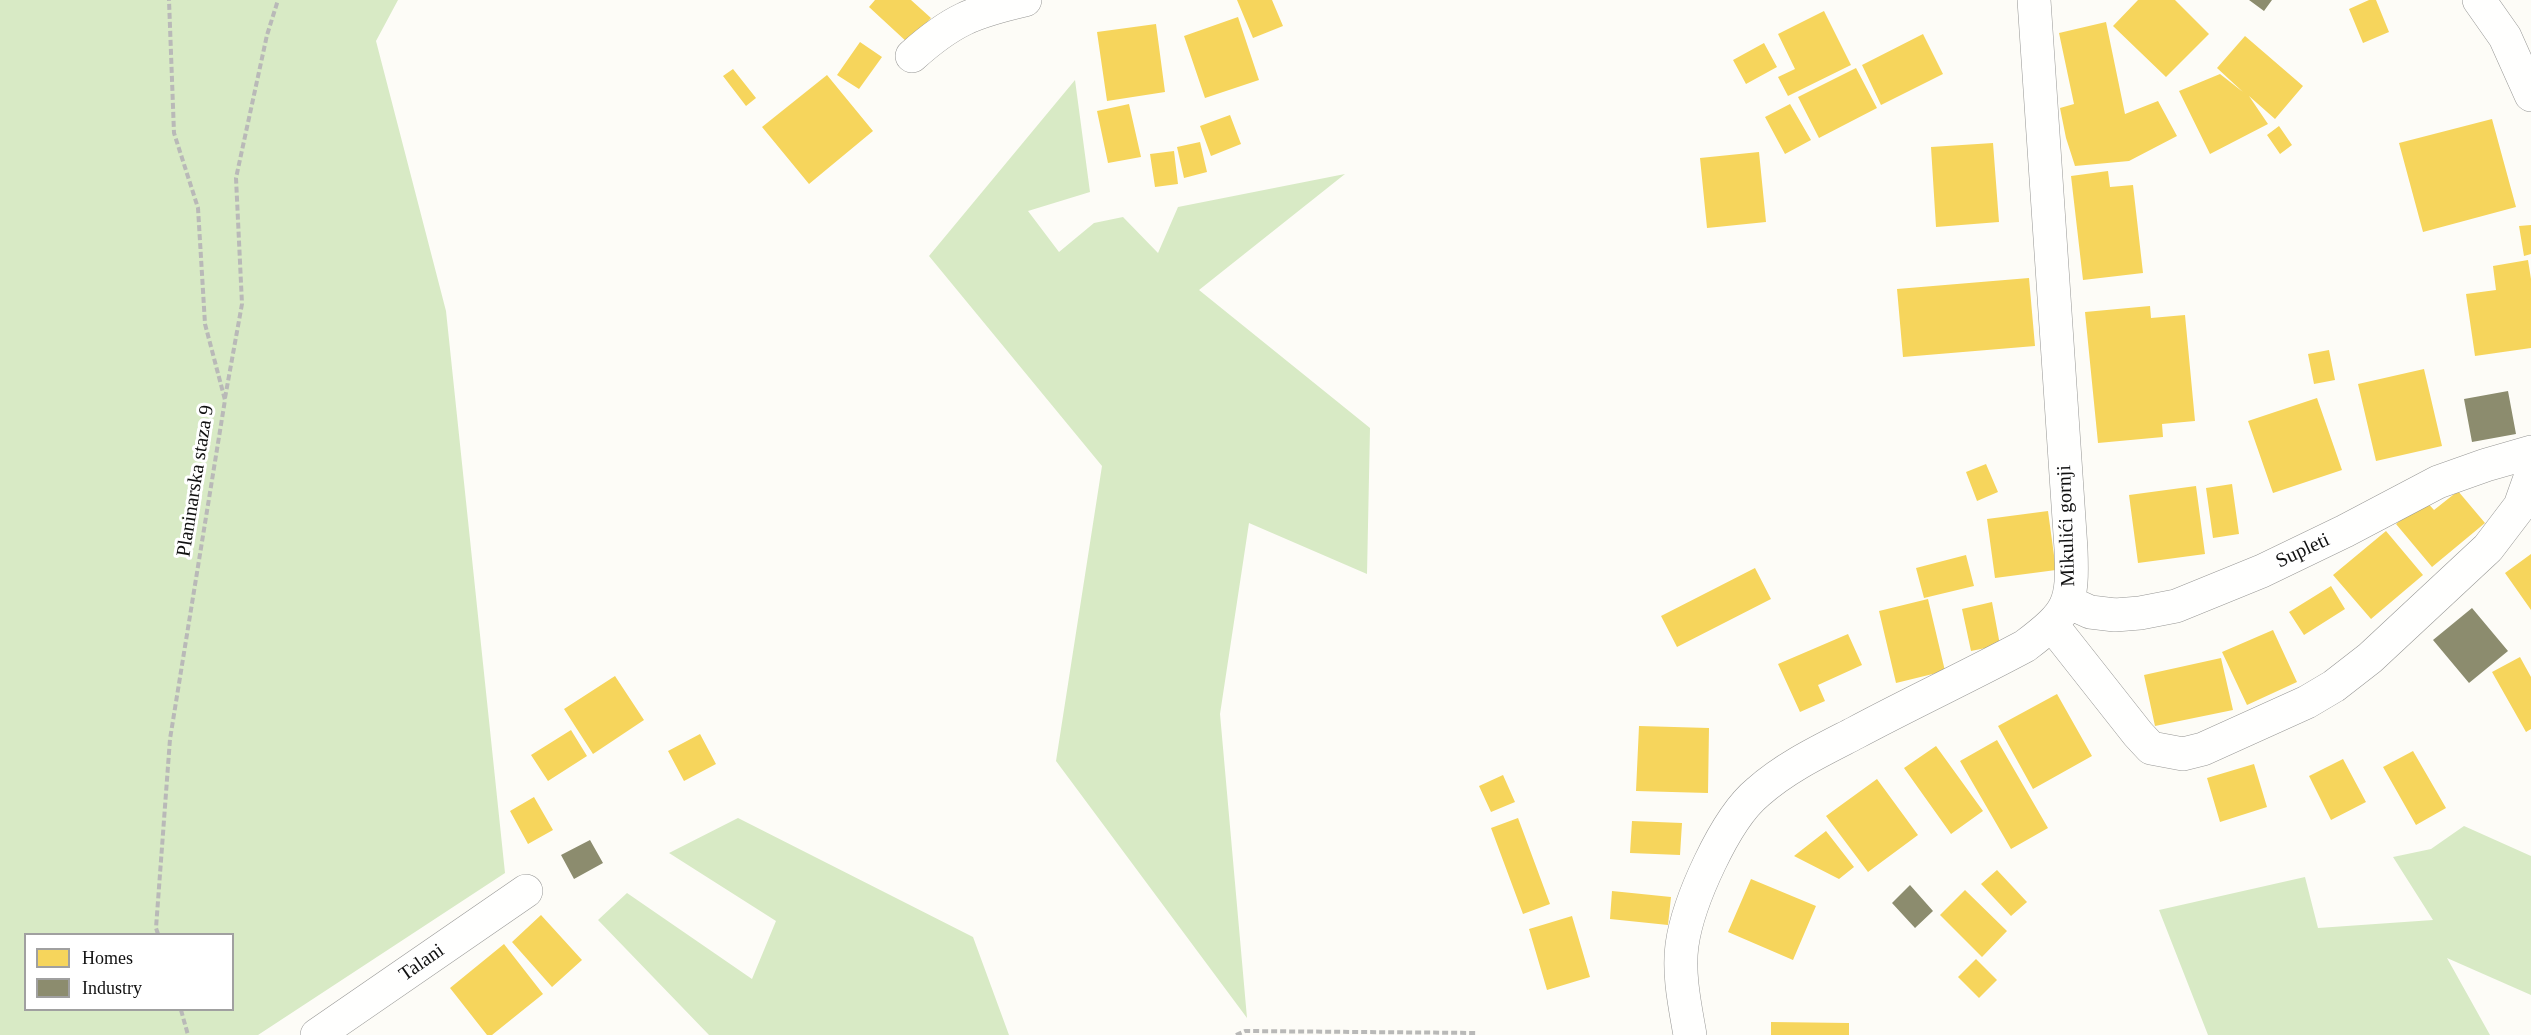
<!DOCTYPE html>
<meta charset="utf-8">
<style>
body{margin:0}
#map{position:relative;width:2531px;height:1035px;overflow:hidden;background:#fdfcf7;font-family:Georgia,serif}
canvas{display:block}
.legend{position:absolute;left:24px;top:933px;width:210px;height:78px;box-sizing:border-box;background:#fff;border:2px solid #a0a0a0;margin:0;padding:8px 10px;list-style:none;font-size:18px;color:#111}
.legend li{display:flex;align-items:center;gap:12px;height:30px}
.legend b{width:30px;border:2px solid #a0a0a0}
</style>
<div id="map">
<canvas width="2531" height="1035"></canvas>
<ul class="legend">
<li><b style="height:16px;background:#f6d55c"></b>Homes</li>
<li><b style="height:16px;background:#8c8c6e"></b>Industry</li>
</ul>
</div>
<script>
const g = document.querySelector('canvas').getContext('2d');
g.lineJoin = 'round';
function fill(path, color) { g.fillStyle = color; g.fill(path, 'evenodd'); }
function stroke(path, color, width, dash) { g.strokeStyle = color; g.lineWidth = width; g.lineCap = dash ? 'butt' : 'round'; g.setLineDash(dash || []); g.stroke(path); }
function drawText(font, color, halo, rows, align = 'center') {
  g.font = font + ' Georgia,serif'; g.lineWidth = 6; g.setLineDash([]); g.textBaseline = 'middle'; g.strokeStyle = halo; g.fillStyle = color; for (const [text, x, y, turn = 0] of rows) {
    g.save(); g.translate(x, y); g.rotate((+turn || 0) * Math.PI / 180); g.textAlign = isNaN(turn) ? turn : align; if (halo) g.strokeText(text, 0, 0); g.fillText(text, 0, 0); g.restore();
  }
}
const forest = new Path2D(`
 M 0,0 L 398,0 L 376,41 L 446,311 L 505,873 L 258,1035 L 0,1035 ZM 26,934 L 232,934 L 232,1010 L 26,1010 Z
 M 1075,80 L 1090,192 L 1028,211 L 1059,252 L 1094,223 L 1123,217 L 1158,253 L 1178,207 L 1345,174 L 1199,290 L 1370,428 L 1367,574 L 1249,523 L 1220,714 L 1247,1018 L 1056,761 L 1102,466 L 929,256 Z
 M 738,818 L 973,937 L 1009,1035 L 709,1035 L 598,920 L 627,893 L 752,979 L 776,921 L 669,853 Z
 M 2464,826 L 2531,856 L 2531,995 L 2447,958 L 2490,1035 L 2208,1035 L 2159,910 L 2305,877 L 2318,928 L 2433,920 L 2393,857 L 2431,849 Z`);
const homes = new Path2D(`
 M 875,0 L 911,0 L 931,18 L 908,43 L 869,7 Z
 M 1237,0 L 1272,0 L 1283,26 L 1253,38 Z
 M 2138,0 L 2175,0 L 2209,34 L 2166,77 L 2113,26 Z
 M 2369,0 L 2376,0 L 2389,32 L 2363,43 L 2349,9 Z
 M 1824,11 L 1851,65 L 1788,96 L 1778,77 L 1795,69 L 1778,34 Z
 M 1238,17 L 1259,80 L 1205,98 L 1184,36 Z
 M 2106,22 L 2125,114 L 2158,101 L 2177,136 L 2129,161 L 2075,166 L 2066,138 L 2060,108 L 2074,104 L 2059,33 Z
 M 1156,24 L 1165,92 L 1107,101 L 1097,32 Z
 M 1923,34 L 1943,74 L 1881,105 L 1862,65 Z
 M 2245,36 L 2303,86 L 2275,119 L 2249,96 L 2268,124 L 2210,154 L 2179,91 L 2220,74 L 2243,92 L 2217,68 Z
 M 860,42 L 882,57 L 859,89 L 837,75 Z
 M 1764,43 L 1777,67 L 1746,84 L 1733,60 Z
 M 1856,68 L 1877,108 L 1819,138 L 1798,97 Z
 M 733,69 L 756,98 L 746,106 L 723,76 Z
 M 827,75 L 873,131 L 809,184 L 762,127 Z
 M 1129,104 L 1141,157 L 1108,163 L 1097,111 Z
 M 1790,104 L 1811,140 L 1785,154 L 1765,117 Z
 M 1230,115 L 1241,144 L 1211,156 L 1200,126 Z
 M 2492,119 L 2516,207 L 2423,232 L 2399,143 Z
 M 2279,126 L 2292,145 L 2280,154 L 2267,135 Z
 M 1200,142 L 1207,172 L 1184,178 L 1177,147 Z
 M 1993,143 L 1999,222 L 1936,227 L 1931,147 Z
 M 1174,151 L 1178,184 L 1155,187 L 1150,154 Z
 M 1759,152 L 1766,222 L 1707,228 L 1700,158 Z
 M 2108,171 L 2110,187 L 2133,185 L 2143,273 L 2083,280 L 2071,176 Z
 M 2531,225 L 2531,254 L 2524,256 L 2519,226 Z
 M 2528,260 L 2531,279 L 2531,348 L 2475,356 L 2466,294 L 2496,290 L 2493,266 Z
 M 2029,278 L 2035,346 L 1903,357 L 1897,289 Z
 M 2150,306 L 2151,318 L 2185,315 L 2195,421 L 2162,424 L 2163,437 L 2098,443 L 2085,312 Z
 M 2329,350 L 2335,380 L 2314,384 L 2308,354 Z
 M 2424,369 L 2442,446 L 2376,461 L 2358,384 Z
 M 2317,398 L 2342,470 L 2273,493 L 2248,421 Z
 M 1986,464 L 1998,492 L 1977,501 L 1966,472 Z
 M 2232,484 L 2239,534 L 2213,538 L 2206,488 Z
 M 2196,486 L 2205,554 L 2138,563 L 2129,495 Z
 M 2458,491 L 2485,523 L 2432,567 L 2396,524 L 2425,500 L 2434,510 Z
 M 2048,511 L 2056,570 L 1995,578 L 1987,519 Z
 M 2386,531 L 2423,575 L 2371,619 L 2333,575 Z
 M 2531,554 L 2531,610 L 2505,573 Z
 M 1966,555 L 1974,586 L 1924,598 L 1916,568 Z
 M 1755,568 L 1771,599 L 1677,647 L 1661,616 Z
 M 2331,586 L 2345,609 L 2304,635 L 2289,612 Z
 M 1928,599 L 1945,671 L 1896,683 L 1879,611 Z
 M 1992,602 L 2000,645 L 1971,651 L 1962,609 Z
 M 2273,630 L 2297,682 L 2247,705 L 2222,652 Z
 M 1848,634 L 1862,665 L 1818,685 L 1825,701 L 1800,712 L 1778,664 Z
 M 2520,657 L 2531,677 L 2531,729 L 2526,732 L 2492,672 Z
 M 2221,658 L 2233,710 L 2155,726 L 2144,675 Z
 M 615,676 L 644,720 L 593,754 L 564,709 Z
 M 2057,694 L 2092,756 L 2033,789 L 1998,726 Z
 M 1639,726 L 1709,728 L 1708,793 L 1636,791 Z
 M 571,730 L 587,756 L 548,781 L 531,755 Z
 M 700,734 L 716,764 L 684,781 L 668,751 Z
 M 1997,740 L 2048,828 L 2011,849 L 1960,761 Z
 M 1936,746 L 1983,811 L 1951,834 L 1904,768 Z
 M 2413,751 L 2446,808 L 2416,825 L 2383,767 Z
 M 2343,759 L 2366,802 L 2331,820 L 2309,776 Z
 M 2254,764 L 2267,807 L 2220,822 L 2207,778 Z
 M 1503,775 L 1515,802 L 1491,812 L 1479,786 Z
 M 1877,779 L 1918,835 L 1868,872 L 1826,816 Z
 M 534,797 L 553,830 L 528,844 L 510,811 Z
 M 1518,818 L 1550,904 L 1523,914 L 1491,828 Z
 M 1632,821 L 1682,823 L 1680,855 L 1630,853 Z
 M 1826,831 L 1854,867 L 1839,879 L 1794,856 Z
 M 1997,870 L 2027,902 L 2011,916 L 1981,884 Z
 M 1751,879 L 1816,906 L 1793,960 L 1728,932 Z
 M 1965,890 L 2007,931 L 1982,957 L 1940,915 Z
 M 1612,891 L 1671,897 L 1668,925 L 1610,919 Z
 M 541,915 L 582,960 L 552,987 L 512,942 Z
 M 1572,916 L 1590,977 L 1547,990 L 1529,929 Z
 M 504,944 L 543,994 L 492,1035 L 487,1035 L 450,988 Z
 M 1976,959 L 1997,980 L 1979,998 L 1958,977 Z
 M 1771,1022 L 1849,1023 L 1849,1035 L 1771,1035 Z`);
const industry = new Path2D(`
 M 2249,0 L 2272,0 L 2264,11 Z
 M 2508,391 L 2516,434 L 2472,442 L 2464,399 Z
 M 2472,608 L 2508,651 L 2469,683 L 2433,640 Z
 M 590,840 L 603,863 L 574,879 L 561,855 Z
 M 1910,885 L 1933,911 L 1915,928 L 1892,903 Z`);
const path = new Path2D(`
 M 225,398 L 242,304 L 236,178 L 267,35 L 278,0
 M 158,934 L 156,928 L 170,739 L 225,400 L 205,324 L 198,208 L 174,133 L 169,0
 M 181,1010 L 188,1035
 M 1236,1035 L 1245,1031 L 1478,1033`);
const minor = new Path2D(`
 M 2479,0 L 2505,37 L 2531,95
 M 912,56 C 952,20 973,12 1025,0
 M 2068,602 L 2090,612 L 2115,615 L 2140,613 L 2176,606 L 2262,571 L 2345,531 L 2438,482 L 2486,465 L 2531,452
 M 2052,625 L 2138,734 L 2151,748 L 2183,754 L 2203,749 L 2307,702 L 2334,686 L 2370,658 L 2488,548 L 2520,506 L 2531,475
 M 317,1035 L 526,891
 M 1690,1035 C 1685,1006 1678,974 1682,945 C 1688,902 1725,819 1758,792 C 1786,767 1822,750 1855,733 C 1911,703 1969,676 2025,646 C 2070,612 2073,604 2071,549 L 2034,0`);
const streetNames = [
 ["Planinarska staza 9",196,481,-81],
 ["Mikulići gornji",2067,526,-92],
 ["Supleti",2303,551,-25],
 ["Talani",422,963,-35]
];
fill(forest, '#d8eac5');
fill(homes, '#f6d55c');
fill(industry, '#8c8c6e');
stroke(minor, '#979795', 34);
stroke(path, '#b9b9b8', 4, [6, 3]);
stroke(minor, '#fffffe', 33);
drawText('20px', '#111', '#fff', streetNames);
</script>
